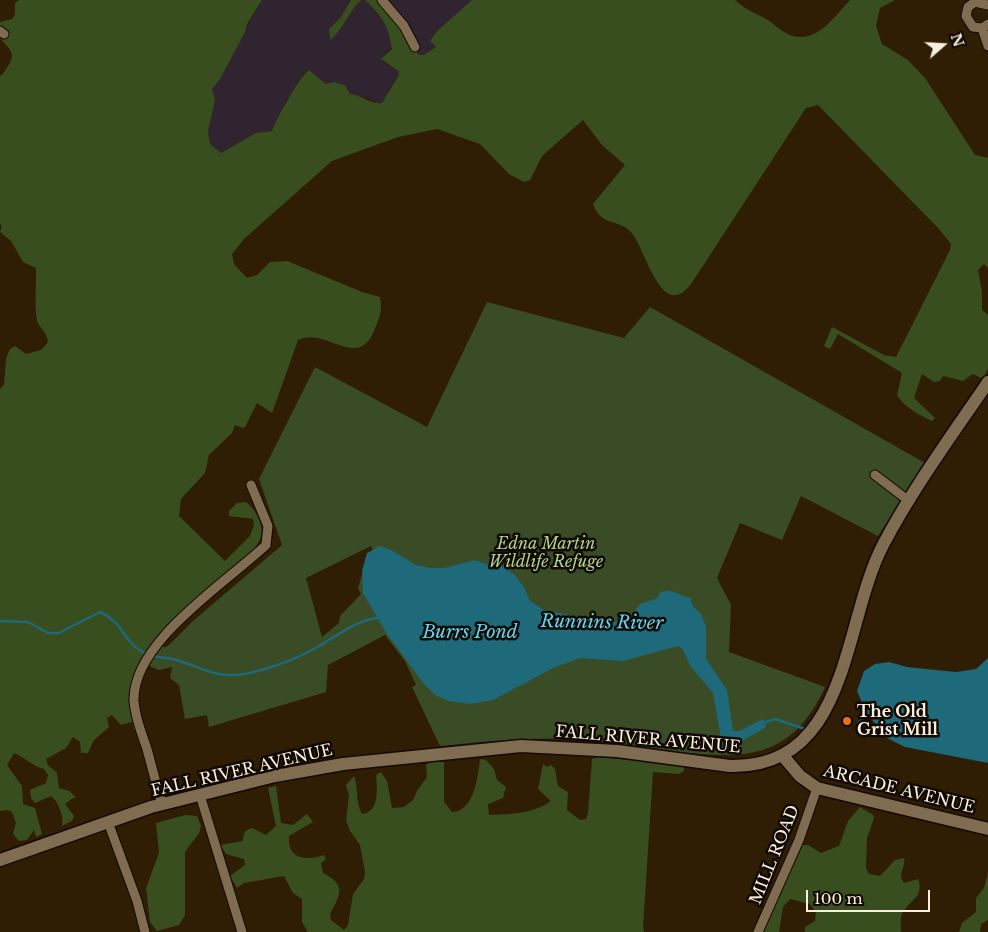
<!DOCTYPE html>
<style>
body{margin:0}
#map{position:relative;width:988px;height:932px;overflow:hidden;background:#2f1e03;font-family:"Libre Baskerville",serif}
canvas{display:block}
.north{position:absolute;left:918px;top:20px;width:50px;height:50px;-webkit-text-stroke:4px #110a02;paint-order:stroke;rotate:71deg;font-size:14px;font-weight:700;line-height:20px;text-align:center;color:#faefdf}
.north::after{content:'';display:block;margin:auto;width:18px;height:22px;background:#faefdf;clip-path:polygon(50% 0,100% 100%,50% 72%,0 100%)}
.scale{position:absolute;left:806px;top:890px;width:124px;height:22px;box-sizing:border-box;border:2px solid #faefdf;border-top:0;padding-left:6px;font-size:15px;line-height:18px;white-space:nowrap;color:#faefdf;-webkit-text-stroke:4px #110a02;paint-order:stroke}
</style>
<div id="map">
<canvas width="988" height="932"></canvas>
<div class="north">N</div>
<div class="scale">100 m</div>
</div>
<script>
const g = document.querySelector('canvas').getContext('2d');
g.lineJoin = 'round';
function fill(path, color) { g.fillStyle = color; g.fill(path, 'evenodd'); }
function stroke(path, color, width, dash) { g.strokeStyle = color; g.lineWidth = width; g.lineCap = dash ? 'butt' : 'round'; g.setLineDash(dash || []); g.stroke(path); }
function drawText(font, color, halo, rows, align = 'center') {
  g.font = font + ' "Libre Baskerville",serif'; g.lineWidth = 5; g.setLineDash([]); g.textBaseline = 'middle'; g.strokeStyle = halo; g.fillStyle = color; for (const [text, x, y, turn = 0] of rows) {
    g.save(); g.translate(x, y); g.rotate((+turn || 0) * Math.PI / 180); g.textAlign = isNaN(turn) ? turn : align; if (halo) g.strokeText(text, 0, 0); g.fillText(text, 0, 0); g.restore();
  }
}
const industrial = new Path2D(`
 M 262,0 L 351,0 L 341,17 L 329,29 L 338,31 L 359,1 L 365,0 L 385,22 L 390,31 L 392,49 L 386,52 L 383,62 L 398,71 L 399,75 L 382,103 L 377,104 L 370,99 L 350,94 L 345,85 L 339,83 L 326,84 L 309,70 L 304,73 L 292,95 L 287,99 L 272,131 L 256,133 L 221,153 L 210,144 L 208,131 L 215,100 L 212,89 Z
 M 376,0 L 472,0 L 437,31 L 430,41 L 436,47 L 425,55 L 419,55 Z`);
const green = new Path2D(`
 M 487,302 L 624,338 L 650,307 L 925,463 L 878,536 L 801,496 L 782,540 L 740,523 L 717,578 L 731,605 L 729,652 L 825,687 C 793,757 749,760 680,752 C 643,748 607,741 570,739 C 527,737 483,742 440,746 L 412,687 L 416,685 L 405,661 L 385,635 L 328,665 L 326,692 L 209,727 L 207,715 L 185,719 L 179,685 L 170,678 L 172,667 L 159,670 L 138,661 L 147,645 L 166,647 L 171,643 L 193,621 L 282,545 L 259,479 L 315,367 L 427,427 ZM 371,546 L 373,551 L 366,560 L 358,588 L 361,594 L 340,616 L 339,623 L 322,637 L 306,578 Z`);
const forest = new Path2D(`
 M 19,0 L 262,0 L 247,24 L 245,32 L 220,79 L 212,89 L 215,100 L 208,131 L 210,144 L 221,153 L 256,133 L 272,131 C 276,119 300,76 309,70 L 326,84 L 334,82 L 345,85 L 350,94 C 361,94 370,105 382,103 L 399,75 L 398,71 L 381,59 L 392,49 C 388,24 383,18 365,0 L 383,0 L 415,50 L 419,55 L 424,55 L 436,47 L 430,41 L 437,31 L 472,0 L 735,0 C 746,10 755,13 768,20 C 775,25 782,32 790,35 C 816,45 835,16 850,0 L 895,0 L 880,8 L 876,26 L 882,44 L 908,60 L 925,78 L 975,155 L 988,158 L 988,268 L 984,264 L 978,270 L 982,292 L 982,310 L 988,315 L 988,368 L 983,379 L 973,374 L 963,381 L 943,376 L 940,381 L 934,382 L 922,374 L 914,398 L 935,418 L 932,421 C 918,414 905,408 897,395 L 902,373 L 838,334 L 830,349 L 824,346 L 832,327 L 884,355 L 896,357 L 950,250 L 951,244 L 939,229 L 818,105 L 806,108 L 691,284 C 661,323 646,249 631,232 C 618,218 601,227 593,204 L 625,165 L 602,145 L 583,120 L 542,156 L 530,180 L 524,182 L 509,174 L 480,144 L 437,129 L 398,137 L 332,161 L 244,239 L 232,254 L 234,264 L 247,278 L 257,275 L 270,262 L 287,261 L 362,292 L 380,297 C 383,311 379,318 374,331 C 357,371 326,326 298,340 L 272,413 L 257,403 L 245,427 L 243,428 L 235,425 L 232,433 L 209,455 L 205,473 L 181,499 L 179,516 L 225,561 L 250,536 L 254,525 L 253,519 L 229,516 L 229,511 L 237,503 L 246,502 C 255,509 264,524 261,536 C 257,552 236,563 224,574 C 195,601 160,628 141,664 C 136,674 137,715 136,729 L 134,730 L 132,722 L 121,725 L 112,715 L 107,718 L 109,727 L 94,740 L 88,753 L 81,753 L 80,742 L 73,737 L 66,748 L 46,759 L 48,765 L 57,773 L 59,788 L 70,791 L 76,798 L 73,798 L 65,804 L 74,816 L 72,821 L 62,826 C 64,818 59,802 51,796 L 35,803 L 31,798 L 30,790 L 46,783 L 48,775 L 44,769 C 32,766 26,758 14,753 L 7,765 L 22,786 L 23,804 L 35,808 L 42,834 L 36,837 L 34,830 L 27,840 L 19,841 L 13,834 L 16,823 L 12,812 L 7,810 L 0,811 L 0,389 L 4,385 L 6,359 L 10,349 L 15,346 L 26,354 L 41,350 L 48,342 C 46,332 44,332 39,325 C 33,316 37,280 36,268 L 23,262 L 11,241 L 0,232 L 2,226 L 0,224 L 0,76 C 4,73 5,71 8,66 C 17,53 9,49 0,38 L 0,22 L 12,19 L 15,14 L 15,3 Z
 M 351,0 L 362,0 C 353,4 342,32 330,40 L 329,29 L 341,17 Z
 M 598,757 L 684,765 L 684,771 L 679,774 L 653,772 L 643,927 L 644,932 L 308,932 L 302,922 L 302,899 L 293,893 L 284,876 L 244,883 L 237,888 L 230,876 L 245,865 L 244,859 L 226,854 L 220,845 L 243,841 C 243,833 245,830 252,828 L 266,835 L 276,826 L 268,788 L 276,786 L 281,823 L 293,825 L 307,814 L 313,822 L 289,836 C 287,860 308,861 324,855 L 326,859 L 321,863 L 323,873 C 347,885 340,895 330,914 L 331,920 L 344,930 L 348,925 L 353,894 L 364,879 L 365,872 L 360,845 L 350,831 L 346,820 L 349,796 L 346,785 L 354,776 C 359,790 355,802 362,814 C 380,812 377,788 376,775 L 381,772 L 387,781 L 392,808 L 404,807 L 413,800 L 417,791 L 427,777 L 426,765 L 432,761 L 444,762 L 444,802 L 452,812 C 474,812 478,776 480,759 L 486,760 L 494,769 L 497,780 L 506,787 L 503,798 L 488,804 L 489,815 C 511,814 533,814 551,801 L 538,789 L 543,764 L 547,767 L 551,765 L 555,769 L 558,786 L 568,792 L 567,810 L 580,820 L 586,819 L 588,813 L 592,759 Z
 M 860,807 L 873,815 L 874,818 L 867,838 L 866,868 L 869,874 L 880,876 L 895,860 L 904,858 C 906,867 897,874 904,883 L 918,879 C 924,894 913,899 905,909 C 899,915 901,924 901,932 L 805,932 L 805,927 L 815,921 L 816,912 L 810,904 L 790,899 L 783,907 L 779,932 L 763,932 L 802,845 L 808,845 L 821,853 L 839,846 L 848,821 Z
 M 185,815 L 197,816 L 201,826 L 199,833 L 185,852 L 185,915 L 179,925 L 157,931 L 150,922 L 146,888 L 159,853 L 156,823 Z
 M 988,873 L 988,920 L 981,924 L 980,932 L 959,932 L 962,923 L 976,912 L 976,898 L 984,888 Z`);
const water = new Path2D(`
 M 380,546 L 391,550 L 416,565 L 430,568 L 445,568 L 475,560 L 491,566 L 501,565 L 515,575 L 524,587 L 530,601 L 544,610 L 583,618 L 614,622 L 631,616 L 640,604 L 658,598 L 660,592 C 677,588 677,596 691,598 L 692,605 L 701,614 L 706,626 L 706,659 L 727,690 L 733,731 L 739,731 L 763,719 L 766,727 L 732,747 L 721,739 L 713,693 L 691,667 L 683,650 L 678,646 L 623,661 L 580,658 L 553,668 L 493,700 L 471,704 L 449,701 L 435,695 L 424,684 L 387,634 L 363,593 L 362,571 L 367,553 Z
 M 988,658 L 988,763 L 905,747 L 885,737 L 865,710 L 857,691 L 864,671 L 875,664 L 889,662 L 907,667 L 956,672 L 976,669 Z`);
const stream = new Path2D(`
 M 0,621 L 28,622 L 48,633 L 59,633 L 100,612 C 121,621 122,637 138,649 C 152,659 161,656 177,660 C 194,665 213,676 232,675 C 253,675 289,662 308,652 C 329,642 357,618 379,618
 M 858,723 L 870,712
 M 761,724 L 775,719 L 805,729`);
const minor = new Path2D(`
 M 382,0 L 404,26 L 415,47
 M 988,5 L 975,2 L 968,7 L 966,16 L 973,27 L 982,28 L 988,24
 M 982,28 L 988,46
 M 0,31 L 4,34
 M 875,475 L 909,501
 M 200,795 L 242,932
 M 162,805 C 157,786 152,768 147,749 C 142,734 135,718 134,701 C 132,642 226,583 266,545 L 268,526 L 251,485
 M 108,822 L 137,901 L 145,932
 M 758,932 L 799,840 L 817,788`);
const secondary = new Path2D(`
 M 783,756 L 800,776 L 817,788 L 988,829
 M 0,860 L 151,807 L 275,776 L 343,764 L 521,746 L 617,751 L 730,766 C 850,769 842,624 883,545 C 913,488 952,435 988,382`);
const markers = [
 [847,721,5,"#e8710a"]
];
const parkNames = [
 ["Edna Martin",546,544],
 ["Wildlife Refuge",546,562]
];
const poiNames = [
 ["The Old",857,712],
 ["Grist Mill",857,730]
];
const streetNames = [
 ["FALL RIVER AVENUE",648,740,5],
 ["FALL RIVER AVENUE",242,771,-13],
 ["ARCADE AVENUE",899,790,14],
 ["MILL ROAD",775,855,-68]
];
const waterNames = [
 ["Runnins River",602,623,1],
 ["Burrs Pond",470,633]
];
fill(industrial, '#312431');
fill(green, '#3a4c25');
fill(forest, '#394e1f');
fill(water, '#1e697a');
stroke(stream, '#1e697a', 2.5);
stroke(minor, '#150900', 11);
stroke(secondary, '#150900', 15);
stroke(minor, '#806c50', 9);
stroke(secondary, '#806c50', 12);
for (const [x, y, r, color] of markers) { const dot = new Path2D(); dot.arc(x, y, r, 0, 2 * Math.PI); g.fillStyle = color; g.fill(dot); stroke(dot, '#110a02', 2); }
drawText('italic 16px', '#afd389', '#110a02', parkNames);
drawText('bold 16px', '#faefdf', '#110a02', poiNames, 'left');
drawText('16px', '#faefdf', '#110a02', streetNames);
drawText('italic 18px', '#65d1ec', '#110a02', waterNames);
</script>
